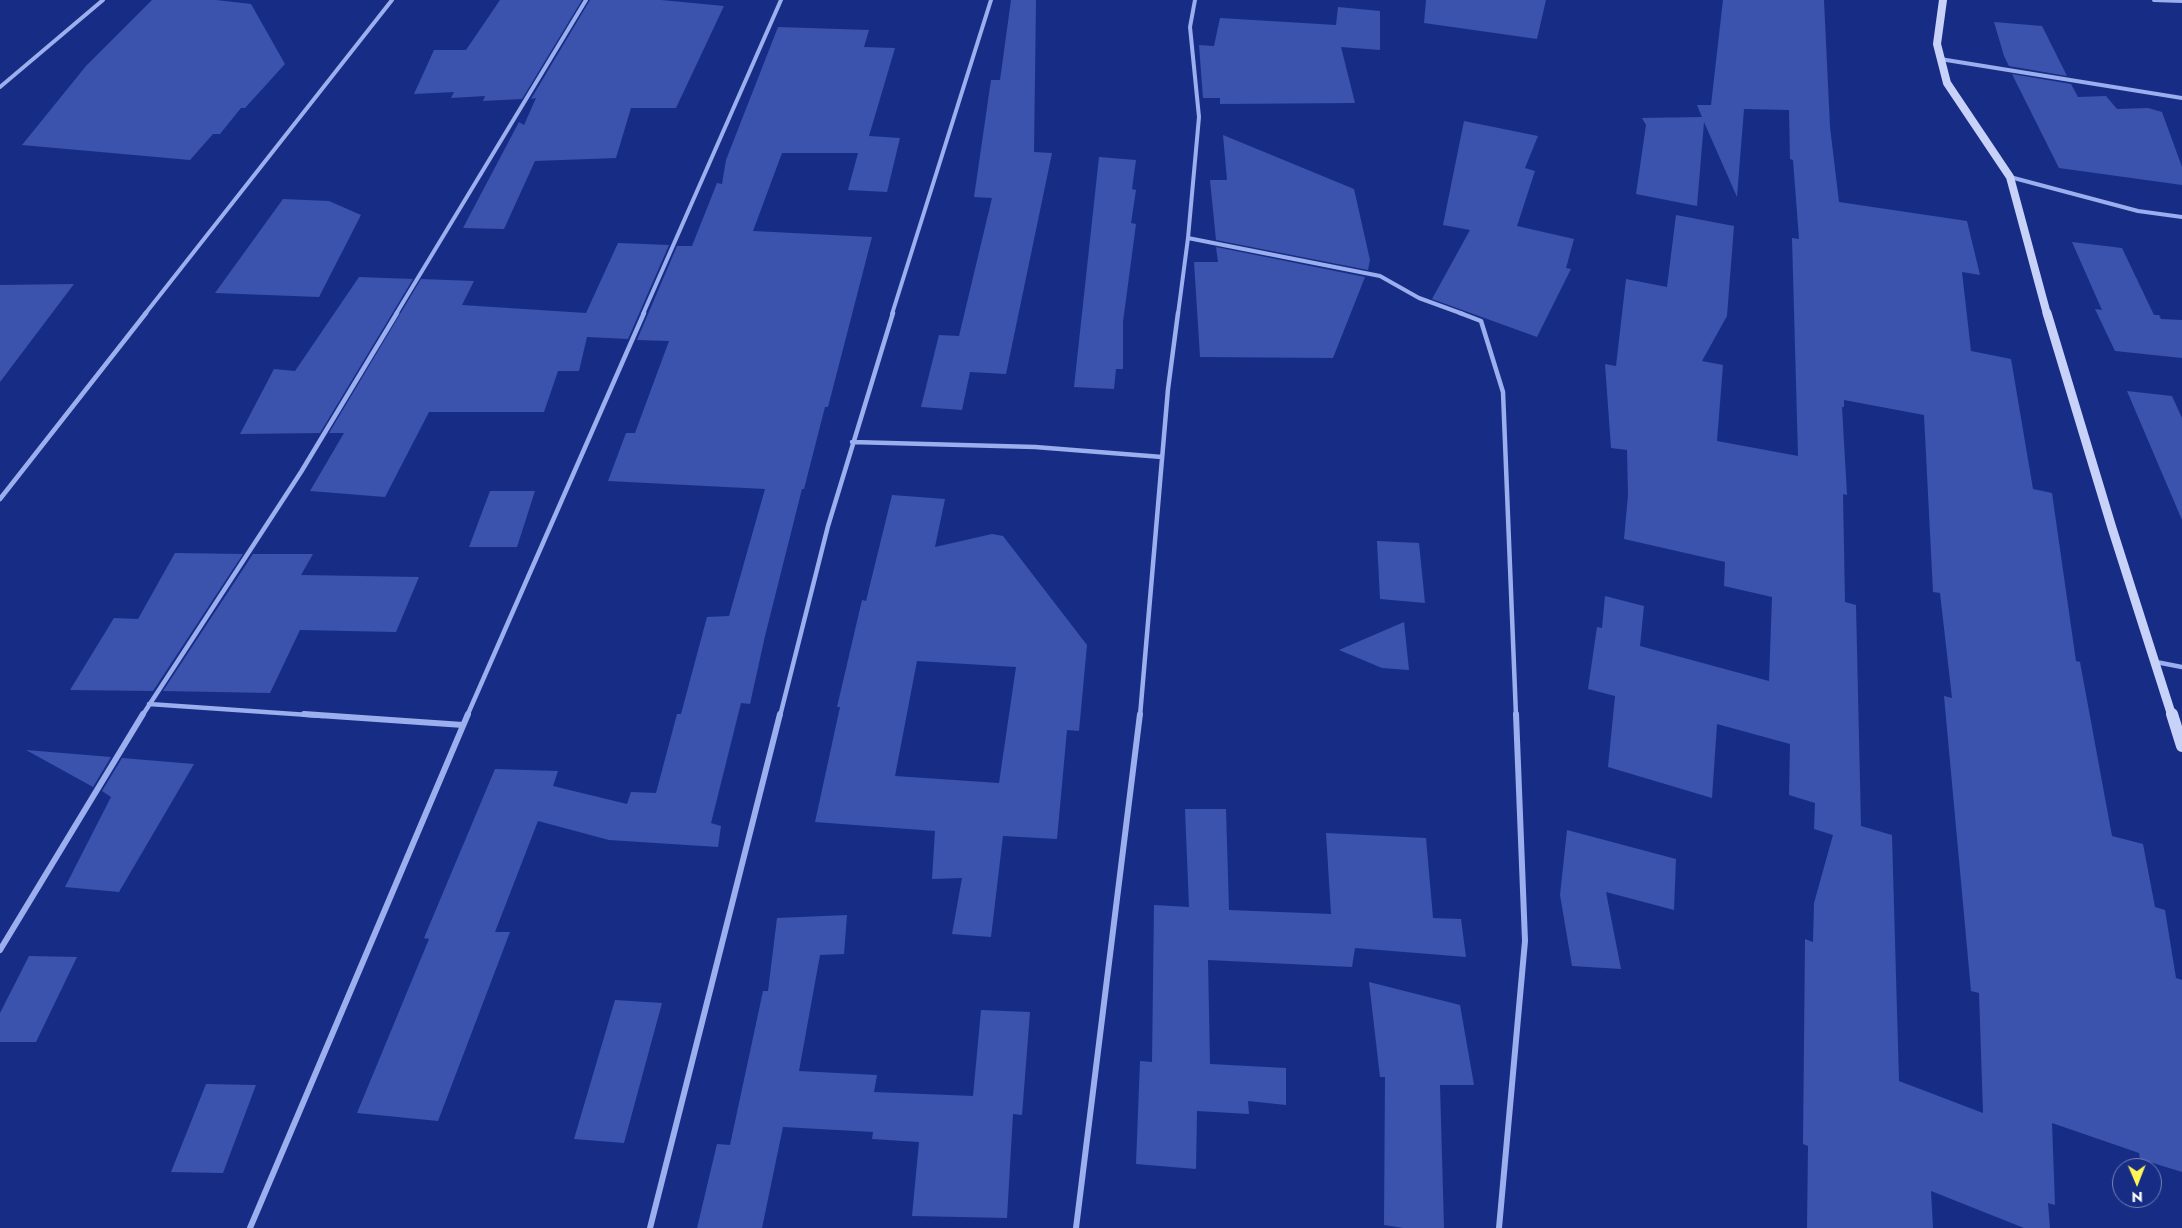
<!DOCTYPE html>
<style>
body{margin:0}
#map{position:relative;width:2182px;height:1228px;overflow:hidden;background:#172d85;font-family:Jost,sans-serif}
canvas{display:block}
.north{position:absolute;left:2112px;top:1158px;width:50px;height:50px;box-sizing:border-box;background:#172d85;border:1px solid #7481b6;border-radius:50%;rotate:179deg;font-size:14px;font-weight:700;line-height:20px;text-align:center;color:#fff}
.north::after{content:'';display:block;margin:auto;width:18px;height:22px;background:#fff558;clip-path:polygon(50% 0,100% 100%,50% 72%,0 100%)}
</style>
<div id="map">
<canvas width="2182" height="1228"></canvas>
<div class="north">N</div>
</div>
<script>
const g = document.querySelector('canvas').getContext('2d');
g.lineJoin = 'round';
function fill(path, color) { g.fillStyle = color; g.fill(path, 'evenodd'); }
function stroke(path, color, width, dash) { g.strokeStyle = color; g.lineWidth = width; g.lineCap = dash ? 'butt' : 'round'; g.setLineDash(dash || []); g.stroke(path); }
const building = new Path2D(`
 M 152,0 L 216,0 L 251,4 L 285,64 L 245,108 L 241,108 L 220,134 L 213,134 L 190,160 L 22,145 L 86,66 Z
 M 500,0 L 582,0 L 522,99 L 483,101 L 485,96 L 451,98 L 454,92 L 414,94 L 434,50 L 466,50 Z
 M 590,0 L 661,0 L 724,6 L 676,108 L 631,108 L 616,158 L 535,161 L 504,229 L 463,228 L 519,122 L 524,125 L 536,98 L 531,99 Z
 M 1011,0 L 1036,0 L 1034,152 L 1052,153 L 1006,374 L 970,372 L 962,410 L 921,407 L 939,335 L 959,336 L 992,198 L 974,197 L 991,80 L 1000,80 Z
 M 1426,0 L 1546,0 L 1537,39 L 1424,23 Z
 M 1723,0 L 1824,0 L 1830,127 L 1839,202 L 1967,221 L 1980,275 L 1962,272 L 1971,351 L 2011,359 L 2033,489 L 2052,493 L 2076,661 L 2080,662 L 2112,836 L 2143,844 L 2155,907 L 2165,910 L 2176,978 L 2182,980 L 2182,1172 L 2140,1159 L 2139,1153 L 2052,1123 L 2055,1205 L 2048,1203 L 2050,1228 L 2024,1228 L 1931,1191 L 1933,1228 L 1807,1228 L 1808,1146 L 1803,1144 L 1805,939 L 1813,942 L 1814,903 L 1833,835 L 1814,829 L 1815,803 L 1789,795 L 1790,744 L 1717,724 L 1712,798 L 1608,767 L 1615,696 L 1588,689 L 1597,627 L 1602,628 L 1605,596 L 1644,606 L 1640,646 L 1769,681 L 1772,597 L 1724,586 L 1725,562 L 1624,539 L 1628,495 L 1627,450 L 1611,448 L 1605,364 L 1616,366 L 1626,279 L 1667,287 L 1676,215 L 1734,226 L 1727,316 L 1702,361 L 1723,365 L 1717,441 L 1798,456 L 1792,238 L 1799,239 L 1793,160 L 1790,159 L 1789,110 L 1744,109 L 1737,197 L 1704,122 L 1697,206 L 1636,194 L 1646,125 L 1642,118 L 1702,117 L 1697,105 L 1711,105 ZM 1844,400 L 1924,415 L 1933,592 L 1940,593 L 1952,698 L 1944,696 L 1971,991 L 1979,993 L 1983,1113 L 1899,1081 L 1892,835 L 1861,826 L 1856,605 L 1845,602 L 1843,494 L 1847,495 L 1842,407 L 1844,407 Z
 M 1338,7 L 1380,11 L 1380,50 L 1341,47 L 1355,103 L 1220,104 L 1220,98 L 1203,98 L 1199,45 L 1214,46 L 1220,18 L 1336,25 Z
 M 1994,22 L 2042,26 L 2067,76 L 2009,66 L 2004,56 Z
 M 778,27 L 869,30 L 864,47 L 895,48 L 869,136 L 900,138 L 887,192 L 848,190 L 858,153 L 782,153 L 753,231 L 872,237 L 828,407 L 825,407 L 804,489 L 802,489 L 765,636 L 750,704 L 741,703 L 711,823 L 721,826 L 718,847 L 609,840 L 538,821 L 495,932 L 510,932 L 438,1121 L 357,1113 L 429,939 L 424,938 L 495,769 L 558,771 L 553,786 L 627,804 L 631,792 L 656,793 L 677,714 L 681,714 L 707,617 L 729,616 L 765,489 L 608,481 L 626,433 L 635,433 L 669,341 L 637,340 L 677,246 L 692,246 L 717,183 L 722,184 L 726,160 Z
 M 2012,74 L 2071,84 L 2078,97 L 2106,96 L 2117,109 L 2148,108 L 2162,112 L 2182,167 L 2182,185 L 2059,168 Z
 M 1464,121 L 1538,136 L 1525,168 L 1535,171 L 1517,226 L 1574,239 L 1566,268 L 1571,269 L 1537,337 L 1432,299 L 1470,230 L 1443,225 Z
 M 1223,135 L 1354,189 L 1370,260 L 1368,270 L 1216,240 L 1210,180 L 1227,180 Z
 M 1099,157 L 1136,160 L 1132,189 L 1136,190 L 1131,223 L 1136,224 L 1123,322 L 1123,369 L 1116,369 L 1114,389 L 1074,387 Z
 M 283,199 L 329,201 L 361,215 L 319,297 L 215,293 Z
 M 2072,242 L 2122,248 L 2154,315 L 2159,315 L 2161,319 L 2182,320 L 2182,358 L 2115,351 L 2095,309 L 2102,310 Z
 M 618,243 L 669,245 L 628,339 L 587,337 L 579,371 L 558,371 L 544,412 L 429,412 L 385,497 L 310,491 L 344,433 L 329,433 L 421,279 L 474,281 L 462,305 L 586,313 Z
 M 1216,247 L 1365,277 L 1333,358 L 1200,357 L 1194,262 L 1218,262 Z
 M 359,277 L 413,279 L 320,433 L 240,434 L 274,369 L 295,371 Z
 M 74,284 L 0,382 L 0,285 Z
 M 2127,391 L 2172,396 L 2182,418 L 2182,520 Z
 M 490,491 L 535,491 L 517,547 L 469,547 Z
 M 892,495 L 945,499 L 935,547 L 992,534 L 1003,536 L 1087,645 L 1079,731 L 1067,730 L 1057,839 L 1003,836 L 991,937 L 952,934 L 962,878 L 932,879 L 935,831 L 815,822 L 840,707 L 837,707 L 862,600 L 866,601 ZM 917,661 L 1016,667 L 999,783 L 895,776 Z
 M 1377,541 L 1419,543 L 1425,603 L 1380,599 Z
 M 175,553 L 243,554 L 153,691 L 70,690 L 114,618 L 138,619 Z
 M 253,554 L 313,554 L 301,575 L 419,577 L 396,632 L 300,630 L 270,693 L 163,691 Z
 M 1404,622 L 1409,670 L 1382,668 L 1339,650 Z
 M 26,750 L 111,757 L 93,787 Z
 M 122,758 L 194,764 L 119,892 L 65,887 L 111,797 L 102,791 Z
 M 1185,809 L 1226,809 L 1229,910 L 1331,914 L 1326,833 L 1426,838 L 1433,918 L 1461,919 L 1466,957 L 1355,948 L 1352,967 L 1208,960 L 1210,1064 L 1286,1068 L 1286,1105 L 1248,1101 L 1249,1114 L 1197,1111 L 1196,1169 L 1136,1164 L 1140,1061 L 1152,1062 L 1154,905 L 1189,907 Z
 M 1567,830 L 1676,859 L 1674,910 L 1606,892 L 1621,969 L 1572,966 L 1560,895 Z
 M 847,915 L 844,954 L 820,955 L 799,1071 L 877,1075 L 874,1092 L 973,1096 L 981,1010 L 1030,1012 L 1022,1115 L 1013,1114 L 1007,1218 L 912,1216 L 919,1142 L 872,1139 L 873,1132 L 783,1127 L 762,1228 L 697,1228 L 717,1144 L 730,1145 L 763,991 L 768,991 L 777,918 Z
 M 29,956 L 77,957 L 36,1042 L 0,1042 L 0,1013 Z
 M 1369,982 L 1460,1005 L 1474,1085 L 1440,1085 L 1444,1228 L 1403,1228 L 1384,1225 L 1385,1077 L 1380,1077 Z
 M 615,1000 L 662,1003 L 624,1143 L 574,1139 Z
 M 206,1084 L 256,1085 L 223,1173 L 171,1172 Z`);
const streetFar2 = new Path2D(`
 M 2154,0 L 2182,1
 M 1940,59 L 2182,98
 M 0,87 L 103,0
 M 2010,177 L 2138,211 L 2182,217
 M 1188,238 L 1380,276 L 1419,298 L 1463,314
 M 145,314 L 392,0
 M 396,314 L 586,0
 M 643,314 L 781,0
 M 892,314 L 991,0
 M 1178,314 L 1188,238 L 1199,117 L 1190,27 L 1195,0`);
const streetFar1 = new Path2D(`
 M 1460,313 L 1481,321 L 1503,392 L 1516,716
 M 852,442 L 1035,447 L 1162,457
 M 0,499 L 146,313
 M 2156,662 L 2182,667
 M 149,704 L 323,716
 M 142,716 L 301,472 L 397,313
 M 467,716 L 644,313
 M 780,716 L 828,526 L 893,313
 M 1140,716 L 1168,389 L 1178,313`);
const street = new Path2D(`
 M 304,714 L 463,725
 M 0,950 L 143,714
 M 250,1228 L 468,714
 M 650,1228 L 780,714
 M 1076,1228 L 1140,714
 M 1499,1228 L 1525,941 L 1516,714`);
const secondaryFar2 = new Path2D(`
 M 1943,0 L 1937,44 L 1947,83 L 2010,177 L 2047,314`);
const secondaryFar1 = new Path2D(`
 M 2047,313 L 2112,528 L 2172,716`);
const secondary = new Path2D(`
 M 2172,714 L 2182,746`);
fill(building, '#3b53ad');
stroke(streetFar2, '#9baeed', 4);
stroke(streetFar1, '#9baeed', 4.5);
stroke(street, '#9baeed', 6);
stroke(secondaryFar2, '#c8d2f9', 8);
stroke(secondaryFar1, '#c8d2f9', 9);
stroke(secondary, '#c8d2f9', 12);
</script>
